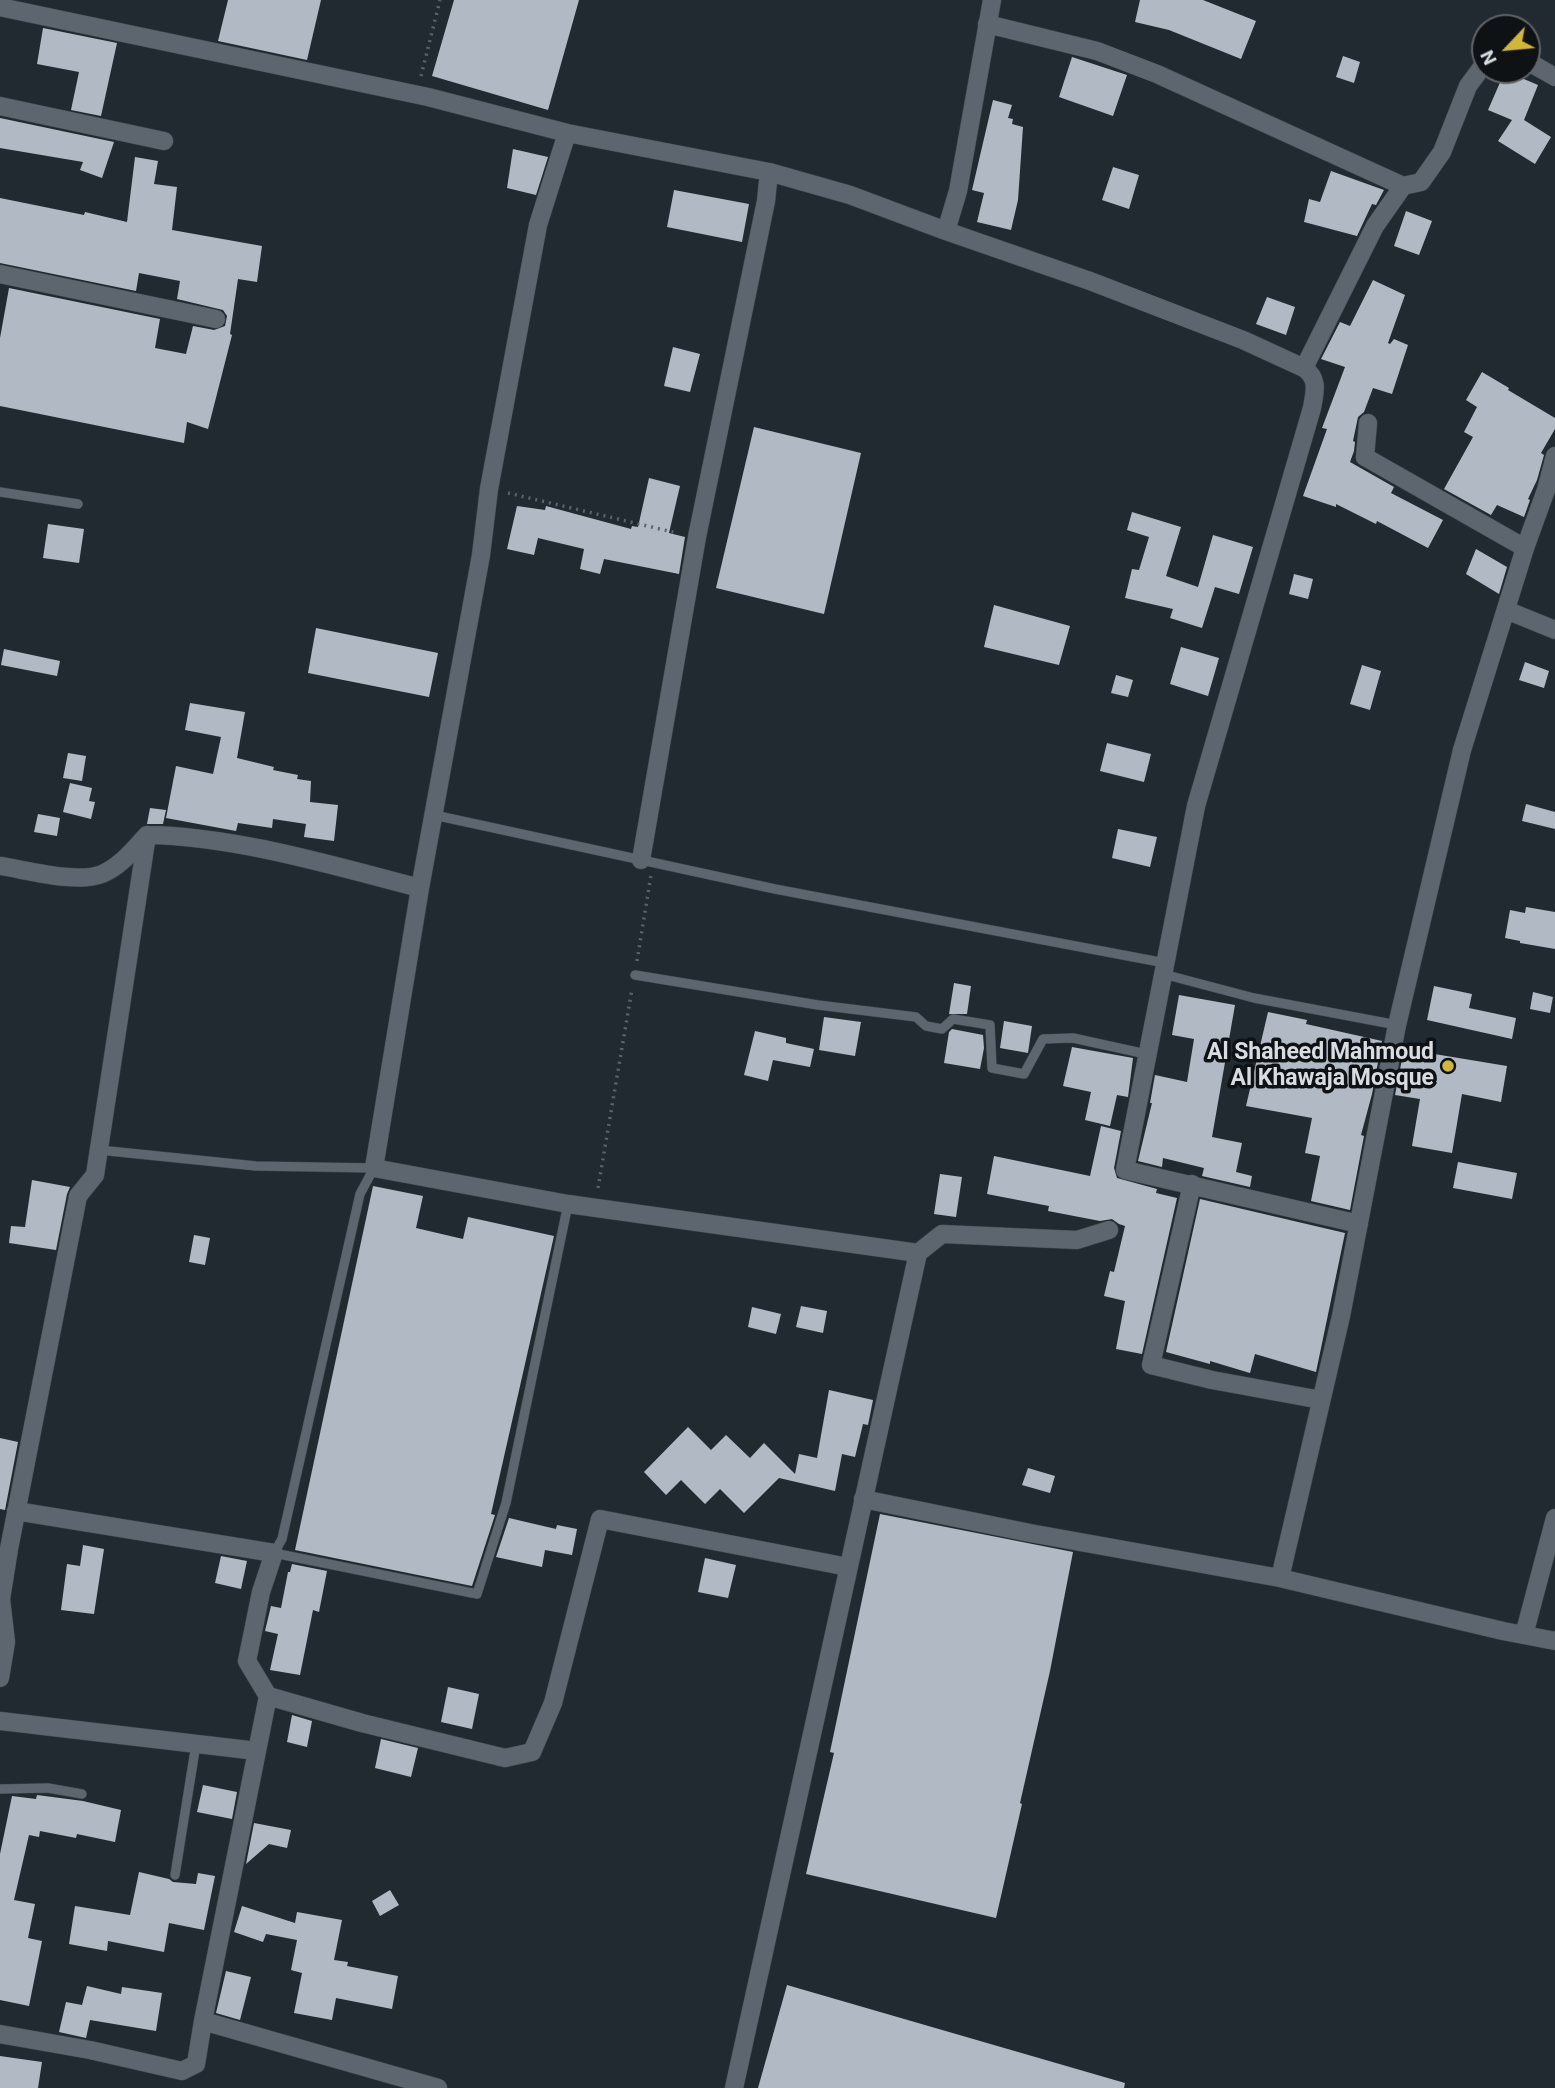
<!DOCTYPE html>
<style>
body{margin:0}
#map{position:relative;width:1555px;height:2088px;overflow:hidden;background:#222a31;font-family:Roboto,sans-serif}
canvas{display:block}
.north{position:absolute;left:1471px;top:14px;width:70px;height:70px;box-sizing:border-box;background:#0f1215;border:2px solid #5f6367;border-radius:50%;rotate:244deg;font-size:19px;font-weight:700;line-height:28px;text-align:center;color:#d8dde2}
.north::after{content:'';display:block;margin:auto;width:24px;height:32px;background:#d2b736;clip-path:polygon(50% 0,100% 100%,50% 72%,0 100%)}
</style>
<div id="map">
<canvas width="1555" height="2088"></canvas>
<div class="north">N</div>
</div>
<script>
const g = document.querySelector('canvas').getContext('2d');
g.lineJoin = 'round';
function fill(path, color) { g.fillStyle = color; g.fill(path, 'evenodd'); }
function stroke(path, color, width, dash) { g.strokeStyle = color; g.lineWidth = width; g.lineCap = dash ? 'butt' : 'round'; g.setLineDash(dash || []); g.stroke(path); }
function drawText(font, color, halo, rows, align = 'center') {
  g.font = font + ' Roboto,sans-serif'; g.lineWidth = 7; g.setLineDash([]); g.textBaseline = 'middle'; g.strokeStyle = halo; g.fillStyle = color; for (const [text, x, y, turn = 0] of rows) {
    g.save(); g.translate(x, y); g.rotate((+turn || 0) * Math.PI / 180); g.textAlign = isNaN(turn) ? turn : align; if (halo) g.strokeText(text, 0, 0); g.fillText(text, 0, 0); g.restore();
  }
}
const building = new Path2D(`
 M 228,0 L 321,0 L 307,60 L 218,41 Z
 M 454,0 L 579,0 L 548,110 L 432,76 Z
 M 1140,0 L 1203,0 L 1256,21 L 1241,59 L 1169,30 L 1135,22 Z
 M 43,28 L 117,43 L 101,116 L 71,110 L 79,72 L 37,64 Z
 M 1343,56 L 1360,62 L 1354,83 L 1336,77 Z
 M 1072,57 L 1127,75 L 1113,116 L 1059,97 Z
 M 1505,71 L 1538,85 L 1524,120 L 1551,137 L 1535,164 L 1498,141 L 1512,120 L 1488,110 Z
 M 993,100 L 1012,105 L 1008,118 L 1013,119 L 1012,124 L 1023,127 L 1018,200 L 1011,230 L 977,222 L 984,193 L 972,190 Z
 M 0,118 L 114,142 L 102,178 L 80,170 L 83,162 L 0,148 Z
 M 513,149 L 548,157 L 536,195 L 507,188 Z
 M 135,157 L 158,161 L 154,184 L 177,187 L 172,230 L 262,246 L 257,282 L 238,279 L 230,334 L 232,335 L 208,429 L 187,422 L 184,443 L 0,406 L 0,338 L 9,288 L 160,319 L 155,348 L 186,354 L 193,326 L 214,330 L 225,326 L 227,316 L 223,310 L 177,299 L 180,281 L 139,273 L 136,291 L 0,263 L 0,198 L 84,215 L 85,212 L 127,222 Z
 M 1113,167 L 1139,175 L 1129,209 L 1102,200 Z
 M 1331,171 L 1384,190 L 1376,205 L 1372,204 L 1357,236 L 1304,222 L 1309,199 L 1320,202 Z
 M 674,190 L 749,204 L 742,242 L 667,227 Z
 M 1406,211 L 1432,221 L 1419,255 L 1394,246 Z
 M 1373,280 L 1405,295 L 1388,343 L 1390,344 L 1394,339 L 1408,345 L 1392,394 L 1373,388 L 1364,412 L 1358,417 L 1353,441 L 1355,442 L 1354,451 L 1350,462 L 1394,487 L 1391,493 L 1443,520 L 1428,548 L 1377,521 L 1376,524 L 1336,504 L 1336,507 L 1303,496 L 1327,429 L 1322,428 L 1345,367 L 1321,359 L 1340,322 L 1350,326 Z
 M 1267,297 L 1295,307 L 1286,335 L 1256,324 Z
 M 673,347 L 700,354 L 690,392 L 664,386 Z
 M 1482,372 L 1509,388 L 1508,390 L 1555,418 L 1555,429 L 1541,453 L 1544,455 L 1537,480 L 1528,499 L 1530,500 L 1524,517 L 1497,505 L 1491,515 L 1444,489 L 1473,437 L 1464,432 L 1477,407 L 1466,400 Z
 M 754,427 L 861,453 L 824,614 L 716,588 Z
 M 649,478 L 680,486 L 669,533 L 685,537 L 679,574 L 604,559 L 600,574 L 580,569 L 584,549 L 538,538 L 534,555 L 507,549 L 517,506 L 545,510 L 546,506 L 631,529 L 632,526 L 638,527 Z
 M 1132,512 L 1181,527 L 1166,576 L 1198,587 L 1213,535 L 1253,547 L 1239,594 L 1215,587 L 1202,628 L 1170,618 L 1173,609 L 1125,598 L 1132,569 L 1139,570 L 1149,537 L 1127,530 Z
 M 48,524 L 84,529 L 79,563 L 43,558 Z
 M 1476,549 L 1507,567 L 1499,594 L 1466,574 Z
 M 1294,574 L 1313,579 L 1308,599 L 1289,594 Z
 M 994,605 L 1070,626 L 1059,665 L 984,647 Z
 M 316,628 L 438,653 L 429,697 L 308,673 Z
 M 1181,647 L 1219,658 L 1208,696 L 1170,684 Z
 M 4,649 L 60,661 L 57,676 L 1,665 Z
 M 1525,662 L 1549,671 L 1544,688 L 1519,680 Z
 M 1362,665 L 1381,671 L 1370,710 L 1350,704 Z
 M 1116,675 L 1133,680 L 1128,697 L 1111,693 Z
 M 190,703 L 245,712 L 237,758 L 274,767 L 273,770 L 298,775 L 297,779 L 311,781 L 310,802 L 338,805 L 334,841 L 304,837 L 306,824 L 273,819 L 272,828 L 238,823 L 236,831 L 166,818 L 176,766 L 213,774 L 221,737 L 185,730 Z
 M 1107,743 L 1151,754 L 1144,782 L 1100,771 Z
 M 68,753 L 86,756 L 82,781 L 63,778 Z
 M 70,783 L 92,788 L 89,801 L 95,802 L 91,819 L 63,812 Z
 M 1526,804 L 1555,812 L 1555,829 L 1522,821 Z
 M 150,808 L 166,810 L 163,824 L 147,824 Z
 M 38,814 L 60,818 L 57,836 L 34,832 Z
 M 1118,829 L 1157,837 L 1150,867 L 1112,858 Z
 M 1526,907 L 1555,912 L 1555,949 L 1520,943 L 1520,941 L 1505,938 L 1510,910 L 1525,913 Z
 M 954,983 L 971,986 L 967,1014 L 949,1014 Z
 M 1434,986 L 1472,994 L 1469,1008 L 1516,1018 L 1512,1039 L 1427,1020 Z
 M 1533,992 L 1553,997 L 1550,1013 L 1530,1009 Z
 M 1179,995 L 1235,1005 L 1212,1137 L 1242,1143 L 1236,1172 L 1252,1176 L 1250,1187 L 1202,1176 L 1204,1168 L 1163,1158 L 1162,1167 L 1138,1161 L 1152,1103 L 1150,1103 L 1155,1075 L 1187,1082 L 1194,1039 L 1172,1035 Z
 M 1268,1012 L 1307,1020 L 1306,1024 L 1382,1041 L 1372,1094 L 1361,1135 L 1364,1136 L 1350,1210 L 1311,1201 L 1320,1156 L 1305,1153 L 1312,1118 L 1246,1106 Z
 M 824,1017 L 861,1022 L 855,1056 L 819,1050 Z
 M 1004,1021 L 1032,1026 L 1028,1053 L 1000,1048 Z
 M 952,1029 L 983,1035 L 984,1048 L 980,1069 L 944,1063 L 949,1032 Z
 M 755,1031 L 786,1038 L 786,1043 L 814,1049 L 810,1067 L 773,1060 L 768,1081 L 744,1075 Z
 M 1072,1047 L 1133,1058 L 1128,1097 L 1117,1095 L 1110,1126 L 1085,1120 L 1091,1092 L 1063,1086 Z
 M 1404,1049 L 1507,1066 L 1501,1102 L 1462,1094 L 1452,1153 L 1412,1146 L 1420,1099 L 1395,1095 Z
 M 1101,1126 L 1121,1131 L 1114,1168 L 1117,1178 L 1157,1189 L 1156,1193 L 1177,1198 L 1142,1354 L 1116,1349 L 1125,1301 L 1104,1296 L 1110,1271 L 1114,1272 L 1125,1226 L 1119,1224 L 1112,1219 L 1100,1221 L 1048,1211 L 1049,1206 L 987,1194 L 994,1156 L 1090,1176 Z
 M 1458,1162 L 1517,1173 L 1512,1199 L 1453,1188 Z
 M 940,1174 L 962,1177 L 956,1217 L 934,1214 Z
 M 32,1180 L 70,1187 L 67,1194 L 56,1250 L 9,1243 L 11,1226 L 25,1227 Z
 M 373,1186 L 423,1196 L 416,1228 L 463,1239 L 468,1217 L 554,1236 L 491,1514 L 495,1515 L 472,1586 L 295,1550 Z
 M 1200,1199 L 1345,1233 L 1316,1372 L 1255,1354 L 1250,1373 L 1210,1361 L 1210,1364 L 1166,1352 Z
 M 194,1235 L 210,1238 L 205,1265 L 189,1262 Z
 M 801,1306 L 827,1311 L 823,1333 L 796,1327 Z
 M 752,1307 L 781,1314 L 776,1334 L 748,1327 Z
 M 829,1390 L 873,1400 L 868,1425 L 863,1424 L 855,1457 L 842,1454 L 835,1491 L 779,1478 L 744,1513 L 720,1489 L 705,1504 L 681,1480 L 666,1495 L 644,1472 L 688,1427 L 711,1450 L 726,1435 L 750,1458 L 764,1443 L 795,1474 L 799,1454 L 817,1458 Z
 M 0,1438 L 18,1442 L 5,1510 L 0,1509 Z
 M 1028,1468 L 1055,1476 L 1050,1493 L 1022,1485 Z
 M 880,1514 L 1073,1552 L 1050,1671 L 1020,1803 L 1022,1804 L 996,1918 L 806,1874 L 834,1753 L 830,1752 Z
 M 509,1518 L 556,1529 L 557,1525 L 577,1529 L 572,1555 L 545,1550 L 542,1567 L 496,1557 Z
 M 83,1545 L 104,1549 L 94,1614 L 61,1610 L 67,1564 L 80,1566 Z
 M 221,1556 L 247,1561 L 241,1589 L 215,1583 Z
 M 705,1558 L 736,1565 L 728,1598 L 698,1592 Z
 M 292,1564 L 327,1571 L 319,1612 L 313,1610 L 300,1675 L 270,1670 L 278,1634 L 265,1631 L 271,1606 L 281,1608 L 288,1572 L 290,1572 Z
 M 448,1687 L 479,1694 L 472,1729 L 441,1722 Z
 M 292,1715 L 312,1721 L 307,1747 L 287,1742 Z
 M 381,1739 L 418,1748 L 411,1777 L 375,1768 Z
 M 203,1785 L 237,1792 L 232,1819 L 197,1812 Z
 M 37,1795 L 83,1801 L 121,1810 L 115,1842 L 77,1834 L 76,1838 L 40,1831 L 39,1837 L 29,1835 L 14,1900 L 35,1904 L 28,1938 L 42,1941 L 29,2006 L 0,2000 L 0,1854 L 12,1796 L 36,1799 Z
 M 254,1823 L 291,1830 L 287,1848 L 269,1844 L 246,1864 Z
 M 139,1872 L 169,1879 L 173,1882 L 196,1884 L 198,1873 L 215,1876 L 204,1930 L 169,1923 L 164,1952 L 108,1941 L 107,1951 L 69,1944 L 75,1906 L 130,1915 Z
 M 390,1890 L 399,1905 L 380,1916 L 372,1901 Z
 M 242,1906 L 295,1923 L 297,1912 L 342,1920 L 334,1960 L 348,1962 L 347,1966 L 398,1976 L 392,2009 L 336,1998 L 332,2020 L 294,2013 L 302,1973 L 291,1970 L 297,1940 L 266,1934 L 263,1942 L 234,1932 Z
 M 226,1971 L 251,1977 L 240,2020 L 216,2013 Z
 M 787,1985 L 1125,2083 L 1124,2088 L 758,2088 Z
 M 87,1986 L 121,1994 L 122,1987 L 162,1993 L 156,2031 L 90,2020 L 86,2038 L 59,2032 L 66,2002 L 82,2005 Z
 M 0,2056 L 42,2062 L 38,2088 L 0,2088 Z`);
const path = new Path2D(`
 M 421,76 L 440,0
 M 508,493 L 677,533
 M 637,961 L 651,875
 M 598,1188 L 632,989`);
const lane = new Path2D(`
 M 0,492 L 78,504
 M 434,815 L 775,889 L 1165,963
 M 1163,974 L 1254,998 L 1397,1025
 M 635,975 L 818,1005 L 916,1017 L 926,1026 L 942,1029 L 953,1019 L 990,1025 L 992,1068 L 1024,1074 L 1043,1039 L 1073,1038 L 1146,1054
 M 99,1150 L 256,1166 L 374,1168 L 360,1194 L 282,1539 L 274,1553 L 477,1594 L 506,1503 L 568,1204
 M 0,1789 L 48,1788 L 82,1794
 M 175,1875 L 196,1744`);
const street = new Path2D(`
 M 0,7 L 428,97 L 567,133 L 769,172 L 850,195 L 946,231 L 1090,281 L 1243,340 L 1304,368 C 1319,379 1315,391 1312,408 L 1196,806 L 1125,1170 L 1359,1224
 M 987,24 L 1097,51 L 1157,74 L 1403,186
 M 1527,61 L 1555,77
 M 0,106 L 164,141
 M 567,133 L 538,225 L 489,489 L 481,555 L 420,888 L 374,1168 L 568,1204 L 918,1253
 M 946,231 L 958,191 L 992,0
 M 0,274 L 216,319
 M 1304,368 L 1375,226 L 1403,186 L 1421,182 L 1442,152 L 1468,86 L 1485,63
 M 1368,423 L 1365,457 L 1525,548
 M 1506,610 L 1555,630
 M 641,860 L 697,537 L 766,201 L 769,172
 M 0,866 C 27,870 77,884 102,874 C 121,866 134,849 147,835 C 235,836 334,866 420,888
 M 1192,1184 L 1151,1365 L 1212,1380 L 1321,1400
 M 863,1499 L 1030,1533 L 1280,1578 L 1503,1631 L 1555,1641
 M 16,1511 L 274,1553 L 261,1592 L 247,1661 L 268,1696 L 203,2021
 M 1280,1578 L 1341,1316 L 1397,1025 L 1462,750 L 1525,548 L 1546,490 L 1555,456
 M 1524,1635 L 1555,1518
 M 0,1678 L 6,1642 L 1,1599 L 9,1549 L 78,1196 L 95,1175 L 147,835
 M 268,1696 L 362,1723 L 505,1758 L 532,1752 L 553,1703 L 600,1519 L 848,1567
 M 0,1721 L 257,1751
 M 0,2034 L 90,2050 L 182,2071 L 196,2064 L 203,2021 L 438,2088
 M 734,2088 L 918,1253 L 942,1234 L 1077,1240 L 1109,1230`);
const markers = [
 [1448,1066,7,"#d2b736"]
];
const poiNames = [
 ["Al Shaheed Mahmoud",1434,1053],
 ["Al Khawaja Mosque",1434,1079]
];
fill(building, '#b1bac4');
stroke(lane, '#41474d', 10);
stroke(street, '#41474d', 19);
stroke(path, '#5c6369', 3.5, [2, 5]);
stroke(lane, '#5d666e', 9);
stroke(street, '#5d666e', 18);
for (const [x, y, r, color] of markers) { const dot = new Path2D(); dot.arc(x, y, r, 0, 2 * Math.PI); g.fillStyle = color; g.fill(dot); stroke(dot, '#0f1215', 2.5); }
drawText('bold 23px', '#d8dde2', '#0f1215', poiNames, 'right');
</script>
